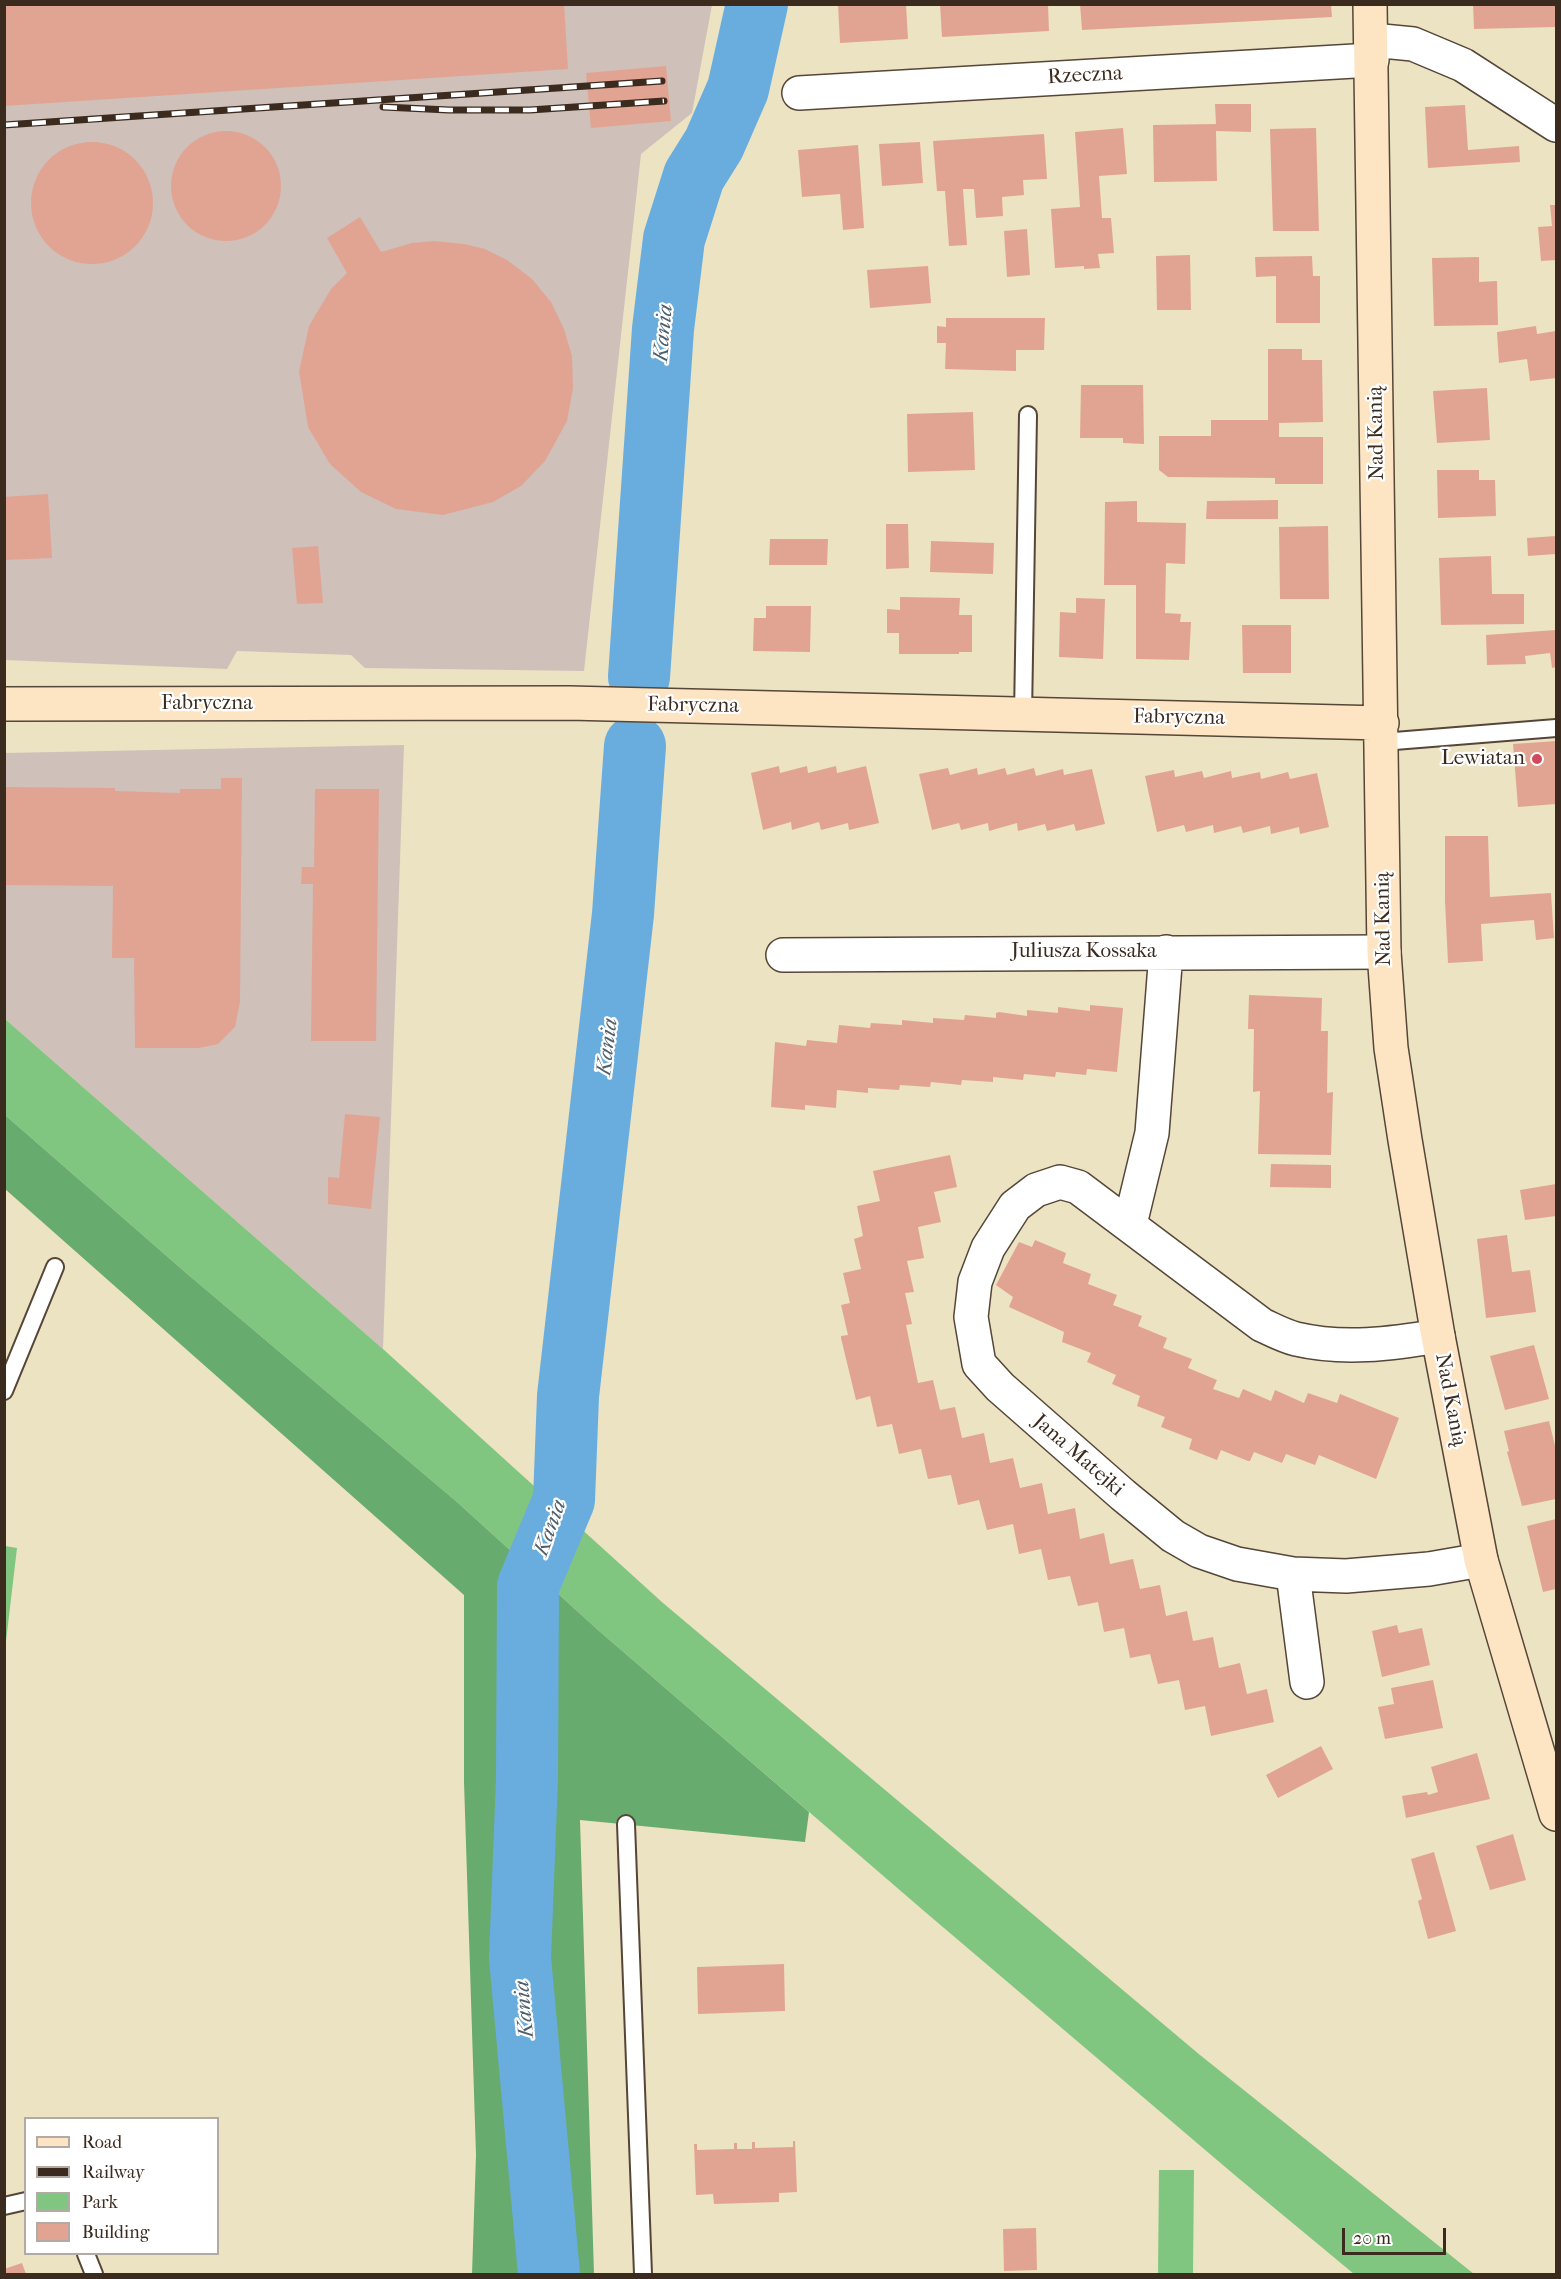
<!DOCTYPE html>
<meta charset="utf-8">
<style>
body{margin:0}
#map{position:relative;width:1561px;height:2279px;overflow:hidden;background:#ece3c3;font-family:"IM FELL French Canon",serif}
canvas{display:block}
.frame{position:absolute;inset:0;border:6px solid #3b2a1e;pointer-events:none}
.legend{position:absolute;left:24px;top:2117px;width:195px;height:138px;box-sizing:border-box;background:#fff;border:2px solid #b1aaa5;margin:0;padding:8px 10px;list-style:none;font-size:18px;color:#3b2a1e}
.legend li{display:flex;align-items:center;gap:12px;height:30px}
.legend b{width:30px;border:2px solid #b1aaa5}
.scale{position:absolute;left:1342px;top:2228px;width:104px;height:27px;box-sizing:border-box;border:3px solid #3b2a1e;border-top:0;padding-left:8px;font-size:18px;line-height:21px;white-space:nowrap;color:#3b2a1e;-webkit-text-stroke:4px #fff;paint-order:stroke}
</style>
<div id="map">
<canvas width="1561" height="2279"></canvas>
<div class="frame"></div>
<ul class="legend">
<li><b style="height:8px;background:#fde5c4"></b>Road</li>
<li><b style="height:8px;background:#3b2a1e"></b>Railway</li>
<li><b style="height:16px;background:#81c680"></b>Park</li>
<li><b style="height:16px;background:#e1a492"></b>Building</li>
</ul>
<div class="scale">20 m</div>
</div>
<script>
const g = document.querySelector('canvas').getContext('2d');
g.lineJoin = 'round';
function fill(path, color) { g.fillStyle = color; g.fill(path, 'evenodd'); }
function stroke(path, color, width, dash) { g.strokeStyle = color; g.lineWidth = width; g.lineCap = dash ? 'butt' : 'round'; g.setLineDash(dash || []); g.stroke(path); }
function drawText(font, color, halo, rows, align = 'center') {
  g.font = font + ' "IM FELL French Canon",serif'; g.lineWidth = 4.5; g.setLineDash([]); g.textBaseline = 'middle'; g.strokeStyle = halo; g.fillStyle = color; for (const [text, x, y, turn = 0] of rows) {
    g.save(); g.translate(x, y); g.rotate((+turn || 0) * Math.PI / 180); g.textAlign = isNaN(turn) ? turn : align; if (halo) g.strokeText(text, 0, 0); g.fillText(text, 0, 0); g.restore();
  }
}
const industrial = new Path2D(`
 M 5,5 L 712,5 L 692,113 L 641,154 L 584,671 L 365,668 L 351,655 L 237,651 L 227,669 L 5,660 Z
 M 404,745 L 383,1349 L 5,1019 L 5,753 Z`);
const green = new Path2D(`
 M 5,1019 L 383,1349 L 663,1603 L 1200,2055 L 1474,2274 L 1354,2274 L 1237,2177 L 924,1911 L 598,1630 L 457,1502 L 185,1272 L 5,1115 Z
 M 5,1546 L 17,1548 L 5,1650 L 4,1546 Z
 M 1159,2170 L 1194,2170 L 1193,2274 L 1158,2274 Z`);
const forest = new Path2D(`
 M 5,1115 L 185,1272 L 457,1502 L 598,1630 L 809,1812 L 805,1842 L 580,1820 L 594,2274 L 472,2274 L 476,2155 L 464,1782 L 464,1595 L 5,1189 Z`);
const river = new Path2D(`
 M 639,677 L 663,329 L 674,239 L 694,176 L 714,144 L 738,89 L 757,4
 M 549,2274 L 520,1958 L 527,1778 L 528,1586 L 564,1500 L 568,1396 L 623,914 L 635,746`);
const building = new Path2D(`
 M 4,4 L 564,4 L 568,69 L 4,106 Z
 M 838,4 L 906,4 L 908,39 L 840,43 Z
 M 940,4 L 1048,4 L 1049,31 L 942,37 Z
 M 1080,4 L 1331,4 L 1332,17 L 1082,30 Z
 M 1473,4 L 1556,4 L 1556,27 L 1474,29 Z
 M 666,66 L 671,121 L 591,128 L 586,73 Z
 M 1215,104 L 1251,104 L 1251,132 L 1216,131 L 1217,181 L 1154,182 L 1153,125 L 1216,124 Z
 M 1465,105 L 1468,150 L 1519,146 L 1520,162 L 1428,168 L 1425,107 Z
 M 1123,128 L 1127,174 L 1099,176 L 1102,218 L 1111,218 L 1114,253 L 1098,254 L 1100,268 L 1084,269 L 1084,266 L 1055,268 L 1051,209 L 1080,207 L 1075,132 Z
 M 1316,128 L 1319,231 L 1273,231 L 1270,129 Z
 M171 186a55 55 0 1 1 110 0a55 55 0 1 1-110 0Z
 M 1044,134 L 1047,179 L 1023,180 L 1024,195 L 1002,197 L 1003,216 L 976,218 L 974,189 L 963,189 L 967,245 L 949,246 L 945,191 L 937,191 L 933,141 Z
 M 920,142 L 923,183 L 882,186 L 879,144 Z
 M31 203a61 61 0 1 1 122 0a61 61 0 1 1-122 0Z
 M 858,145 L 864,228 L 843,230 L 840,194 L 802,197 L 798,150 Z
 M 1550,205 L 1556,205 L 1556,260 L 1541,261 L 1538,227 L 1552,226 Z
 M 360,217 L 381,252 L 412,243 L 435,241 L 464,244 L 485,249 L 507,260 L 532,279 L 551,302 L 564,329 L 572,356 L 573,388 L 567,421 L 545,461 L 521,486 L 493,502 L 443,515 L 396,509 L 361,492 L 330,464 L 308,427 L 299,371 L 309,326 L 331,289 L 347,273 L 327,238 Z
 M 1027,229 L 1030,275 L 1007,277 L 1004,231 Z
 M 1190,255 L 1191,310 L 1157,310 L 1156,256 Z
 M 1312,256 L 1313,276 L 1320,276 L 1320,323 L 1276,323 L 1276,276 L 1256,277 L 1255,257 Z
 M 1479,257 L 1479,282 L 1497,281 L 1498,325 L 1434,326 L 1432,258 Z
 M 928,266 L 931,303 L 870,308 L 867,270 Z
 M 946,318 L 1045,318 L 1044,350 L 1016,350 L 1016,371 L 945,369 L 946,343 L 937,343 L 937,326 L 946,327 Z
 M 1536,326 L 1537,334 L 1556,331 L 1556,378 L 1530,381 L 1527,359 L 1499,363 L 1497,332 Z
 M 1268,349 L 1302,349 L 1302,360 L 1322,360 L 1323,422 L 1279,423 L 1279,437 L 1323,437 L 1323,484 L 1275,484 L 1275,478 L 1168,477 L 1159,470 L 1159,436 L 1211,436 L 1211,420 L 1268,420 Z
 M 1081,385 L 1143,385 L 1144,444 L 1123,443 L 1123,438 L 1080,438 Z
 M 1487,388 L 1490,440 L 1437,443 L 1433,391 Z
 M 973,412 L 975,470 L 908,472 L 907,414 Z
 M 1437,470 L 1479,470 L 1479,480 L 1495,480 L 1496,516 L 1438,518 Z
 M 48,494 L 52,558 L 4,560 L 4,497 Z
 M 1278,500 L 1278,519 L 1206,519 L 1207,501 Z
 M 1137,501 L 1137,522 L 1186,523 L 1185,564 L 1166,563 L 1165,613 L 1181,614 L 1180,622 L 1191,622 L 1189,660 L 1136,659 L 1136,585 L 1104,585 L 1105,502 Z
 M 886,524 L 908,524 L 909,568 L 886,569 Z
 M 1328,526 L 1329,599 L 1280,599 L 1279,527 Z
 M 1556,536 L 1556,554 L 1528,556 L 1527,538 Z
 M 770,539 L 828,539 L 827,565 L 769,565 Z
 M 931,541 L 994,543 L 993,574 L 930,572 Z
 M 318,546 L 323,603 L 297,604 L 292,548 Z
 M 1491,556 L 1492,594 L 1524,594 L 1524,624 L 1441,625 L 1439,558 Z
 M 900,597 L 960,598 L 959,615 L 972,615 L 972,652 L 959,652 L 959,654 L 899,654 L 899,633 L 887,633 L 887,609 L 900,610 Z
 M 1076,598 L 1105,599 L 1103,659 L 1059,657 L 1060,612 L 1076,613 Z
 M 766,606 L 811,606 L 810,652 L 753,651 L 754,618 L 766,618 Z
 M 1242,625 L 1291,625 L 1291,673 L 1243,673 Z
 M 1556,630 L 1556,667 L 1552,668 L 1550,653 L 1525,656 L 1526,664 L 1487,665 L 1486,635 Z
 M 1556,741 L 1556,804 L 1518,807 L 1513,744 Z
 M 779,766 L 780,773 L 807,766 L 808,773 L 836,766 L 837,773 L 866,766 L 879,823 L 849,830 L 848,823 L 821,830 L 819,822 L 792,830 L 791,822 L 763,830 L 751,773 Z
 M 948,768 L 950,775 L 977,768 L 978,775 L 1005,768 L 1007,775 L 1034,768 L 1036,776 L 1063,769 L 1064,775 L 1092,769 L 1105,824 L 1076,831 L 1074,824 L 1047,831 L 1045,824 L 1018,831 L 1017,823 L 989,831 L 988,823 L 961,830 L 959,823 L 932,830 L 919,774 Z
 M 1174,770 L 1175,777 L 1202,771 L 1204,778 L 1231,771 L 1232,778 L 1260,772 L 1261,779 L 1288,772 L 1290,779 L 1317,773 L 1329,827 L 1300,834 L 1299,827 L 1271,834 L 1270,826 L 1243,833 L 1241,826 L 1214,833 L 1213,825 L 1186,832 L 1184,825 L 1157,832 L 1145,776 Z
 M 221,778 L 242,778 L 240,1002 L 235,1027 L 218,1044 L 199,1048 L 135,1048 L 134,958 L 112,958 L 113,886 L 4,885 L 4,787 L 115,788 L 115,791 L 180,793 L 180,789 L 221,789 Z
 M 315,789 L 379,789 L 376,1041 L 311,1041 L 313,884 L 301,884 L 302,867 L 314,867 Z
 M 1445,836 L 1488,836 L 1490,897 L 1551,893 L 1554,938 L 1536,940 L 1534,920 L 1481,924 L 1483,961 L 1448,963 L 1445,901 Z
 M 1249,995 L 1322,998 L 1321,1031 L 1328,1031 L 1327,1093 L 1333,1092 L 1331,1155 L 1258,1154 L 1260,1091 L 1253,1092 L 1254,1029 L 1248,1029 Z
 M 1090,1005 L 1123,1008 L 1117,1072 L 1087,1069 L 1086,1075 L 1056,1072 L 1055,1077 L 1024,1074 L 1023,1080 L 993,1077 L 993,1082 L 962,1080 L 961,1085 L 931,1082 L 930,1087 L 900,1085 L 899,1090 L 868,1088 L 868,1093 L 837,1090 L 836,1108 L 805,1105 L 805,1110 L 771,1107 L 775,1042 L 806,1046 L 807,1040 L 837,1043 L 839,1025 L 870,1028 L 871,1023 L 902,1025 L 902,1020 L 933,1023 L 933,1018 L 964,1020 L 965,1015 L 996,1018 L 996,1013 L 999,1012 L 1027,1016 L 1027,1010 L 1058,1013 L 1058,1007 L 1090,1011 Z
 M 345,1114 L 380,1117 L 371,1209 L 328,1204 L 328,1177 L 339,1178 Z
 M 950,1155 L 957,1187 L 934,1192 L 941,1222 L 918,1227 L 924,1258 L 907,1261 L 914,1292 L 905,1293 L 912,1324 L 906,1325 L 918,1383 L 933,1380 L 940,1410 L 955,1407 L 962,1438 L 984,1433 L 990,1463 L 1013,1458 L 1020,1488 L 1042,1483 L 1048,1514 L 1075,1508 L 1080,1539 L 1104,1533 L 1110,1564 L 1133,1559 L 1140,1589 L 1160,1585 L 1166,1616 L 1187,1611 L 1193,1641 L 1213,1637 L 1219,1668 L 1240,1663 L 1247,1694 L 1267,1689 L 1274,1722 L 1211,1736 L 1205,1706 L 1185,1710 L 1179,1680 L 1158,1684 L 1150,1654 L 1130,1658 L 1124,1628 L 1104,1632 L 1098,1602 L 1078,1606 L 1070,1576 L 1048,1580 L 1041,1549 L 1019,1554 L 1013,1524 L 987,1530 L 979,1500 L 958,1505 L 951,1475 L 928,1479 L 921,1449 L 899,1454 L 892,1424 L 877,1427 L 870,1396 L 856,1400 L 841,1338 L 841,1336 L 848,1335 L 841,1305 L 850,1303 L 843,1273 L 861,1269 L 854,1239 L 863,1236 L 857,1206 L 880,1201 L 873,1171 Z
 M 1271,1164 L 1331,1165 L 1331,1188 L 1270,1187 Z
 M 1556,1184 L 1556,1216 L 1525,1220 L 1520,1190 Z
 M 1507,1235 L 1512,1272 L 1530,1270 L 1536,1312 L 1486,1318 L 1477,1239 Z
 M 1035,1240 L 1066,1253 L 1063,1263 L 1091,1274 L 1088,1284 L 1117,1295 L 1113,1305 L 1142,1316 L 1138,1326 L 1167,1338 L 1163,1348 L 1192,1359 L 1188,1368 L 1217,1380 L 1213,1389 L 1239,1398 L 1243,1389 L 1271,1401 L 1275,1390 L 1304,1403 L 1308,1393 L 1337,1403 L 1340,1394 L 1399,1418 L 1376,1479 L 1319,1455 L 1315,1465 L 1286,1454 L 1282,1463 L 1254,1452 L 1250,1461 L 1248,1461 L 1221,1450 L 1217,1460 L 1189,1449 L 1192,1439 L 1161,1427 L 1165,1417 L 1137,1406 L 1140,1396 L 1112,1384 L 1116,1375 L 1087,1362 L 1091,1353 L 1062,1342 L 1064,1332 L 1009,1307 L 1013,1297 L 996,1285 L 1019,1242 L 1032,1247 Z
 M 1534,1345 L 1549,1399 L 1505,1410 L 1490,1356 Z
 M 1549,1421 L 1556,1450 L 1556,1499 L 1522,1506 L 1507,1452 L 1509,1451 L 1504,1431 Z
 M 1556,1519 L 1556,1589 L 1543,1592 L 1527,1526 Z
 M 1397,1625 L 1399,1633 L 1422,1628 L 1430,1665 L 1382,1677 L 1372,1631 Z
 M 1433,1680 L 1443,1728 L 1385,1739 L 1378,1707 L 1394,1704 L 1391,1688 Z
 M 1321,1746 L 1333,1769 L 1278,1798 L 1266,1775 Z
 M 1477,1753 L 1490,1799 L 1406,1818 L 1402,1796 L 1427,1792 L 1428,1795 L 1438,1792 L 1431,1767 Z
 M 1513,1834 L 1526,1880 L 1490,1890 L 1476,1846 Z
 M 1434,1852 L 1456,1931 L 1428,1939 L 1418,1901 L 1422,1899 L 1411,1859 Z
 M 784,1964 L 785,2011 L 698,2014 L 697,1967 Z
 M 793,2141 L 795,2141 L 797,2192 L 779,2193 L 779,2202 L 714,2204 L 713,2194 L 696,2195 L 694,2144 L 697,2144 L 697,2150 L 734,2149 L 734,2143 L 737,2143 L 737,2149 L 752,2149 L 752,2142 L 755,2142 L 755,2148 L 793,2147 Z
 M 1036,2228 L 1037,2270 L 1004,2271 L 1003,2229 Z
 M 22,2263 L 26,2274 L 4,2274 L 4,2269 Z`);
const lane = new Path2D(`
 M 1023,715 L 1028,415
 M 1382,742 L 1556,728
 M 4,1391 L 55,1267
 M 626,1824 L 643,2274
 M 4,2206 L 26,2201
 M 86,2254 L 94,2274`);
const street = new Path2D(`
 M 1372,40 L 1413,44 L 1463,65 L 1556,125
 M 799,93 L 1372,60
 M 783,955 L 1384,952
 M 1130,1224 L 1152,1133 L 1166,952
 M 1438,1336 C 1391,1344 1343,1350 1296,1339 C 1284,1336 1273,1330 1262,1325 L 1078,1187 L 1060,1182 L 1036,1190 L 1015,1206 L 988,1248 L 975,1282 L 971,1317 L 979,1364 L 1000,1387 L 1123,1495 L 1173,1536 L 1199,1551 L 1237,1564 L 1293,1574 L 1346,1576 L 1429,1569 L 1481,1560
 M 1293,1574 L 1307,1682`);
const secondary = new Path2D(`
 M 1370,4 L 1384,952 L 1391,1048 L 1405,1140 L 1438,1336 L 1481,1560 L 1556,1814
 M 4,704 L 569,703 L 1382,723`);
const rail = new Path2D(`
 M 383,107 L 449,110 L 530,110 L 664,101
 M 4,125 L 662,81`);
const markers = [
 [1537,759,6,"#d1495b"]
];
const streetNames = [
 ["Rzeczna",1085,76,-3],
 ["Nad Kanią",1377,433,-91],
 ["Fabryczna",207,704],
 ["Fabryczna",693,706,1],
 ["Fabryczna",1179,718,1],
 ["Nad Kanią",1384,919,-91],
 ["Juliusza Kossaka",1084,952],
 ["Nad Kanią",1450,1400,79],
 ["Jana Matejki",1078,1456,41]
];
const poiNames = [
 ["Lewiatan",1525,759]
];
const waterNames = [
 ["Kania",664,333,-85],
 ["Kania",608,1047,-83],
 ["Kania",551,1528,-70],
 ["Kania",525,2009,-95]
];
fill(industrial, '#cfc0ba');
fill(green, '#81c680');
fill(forest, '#68ab6e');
stroke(river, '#69adde', 62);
fill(building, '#e1a492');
stroke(lane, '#564637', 20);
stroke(street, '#564637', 36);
stroke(secondary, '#564637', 36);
stroke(lane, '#fff', 16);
stroke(street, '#fff', 33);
stroke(secondary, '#fde5c4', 33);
stroke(rail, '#3b2a1e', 7);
stroke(rail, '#fff', 4.5, [14]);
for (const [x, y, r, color] of markers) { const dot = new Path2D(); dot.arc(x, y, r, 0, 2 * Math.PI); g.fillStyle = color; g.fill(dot); stroke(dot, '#fff', 2); }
drawText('21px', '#3b2a1e', '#fff', streetNames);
drawText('21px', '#3b2a1e', '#fff', poiNames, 'right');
drawText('italic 22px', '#4d5e6b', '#fff', waterNames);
</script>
